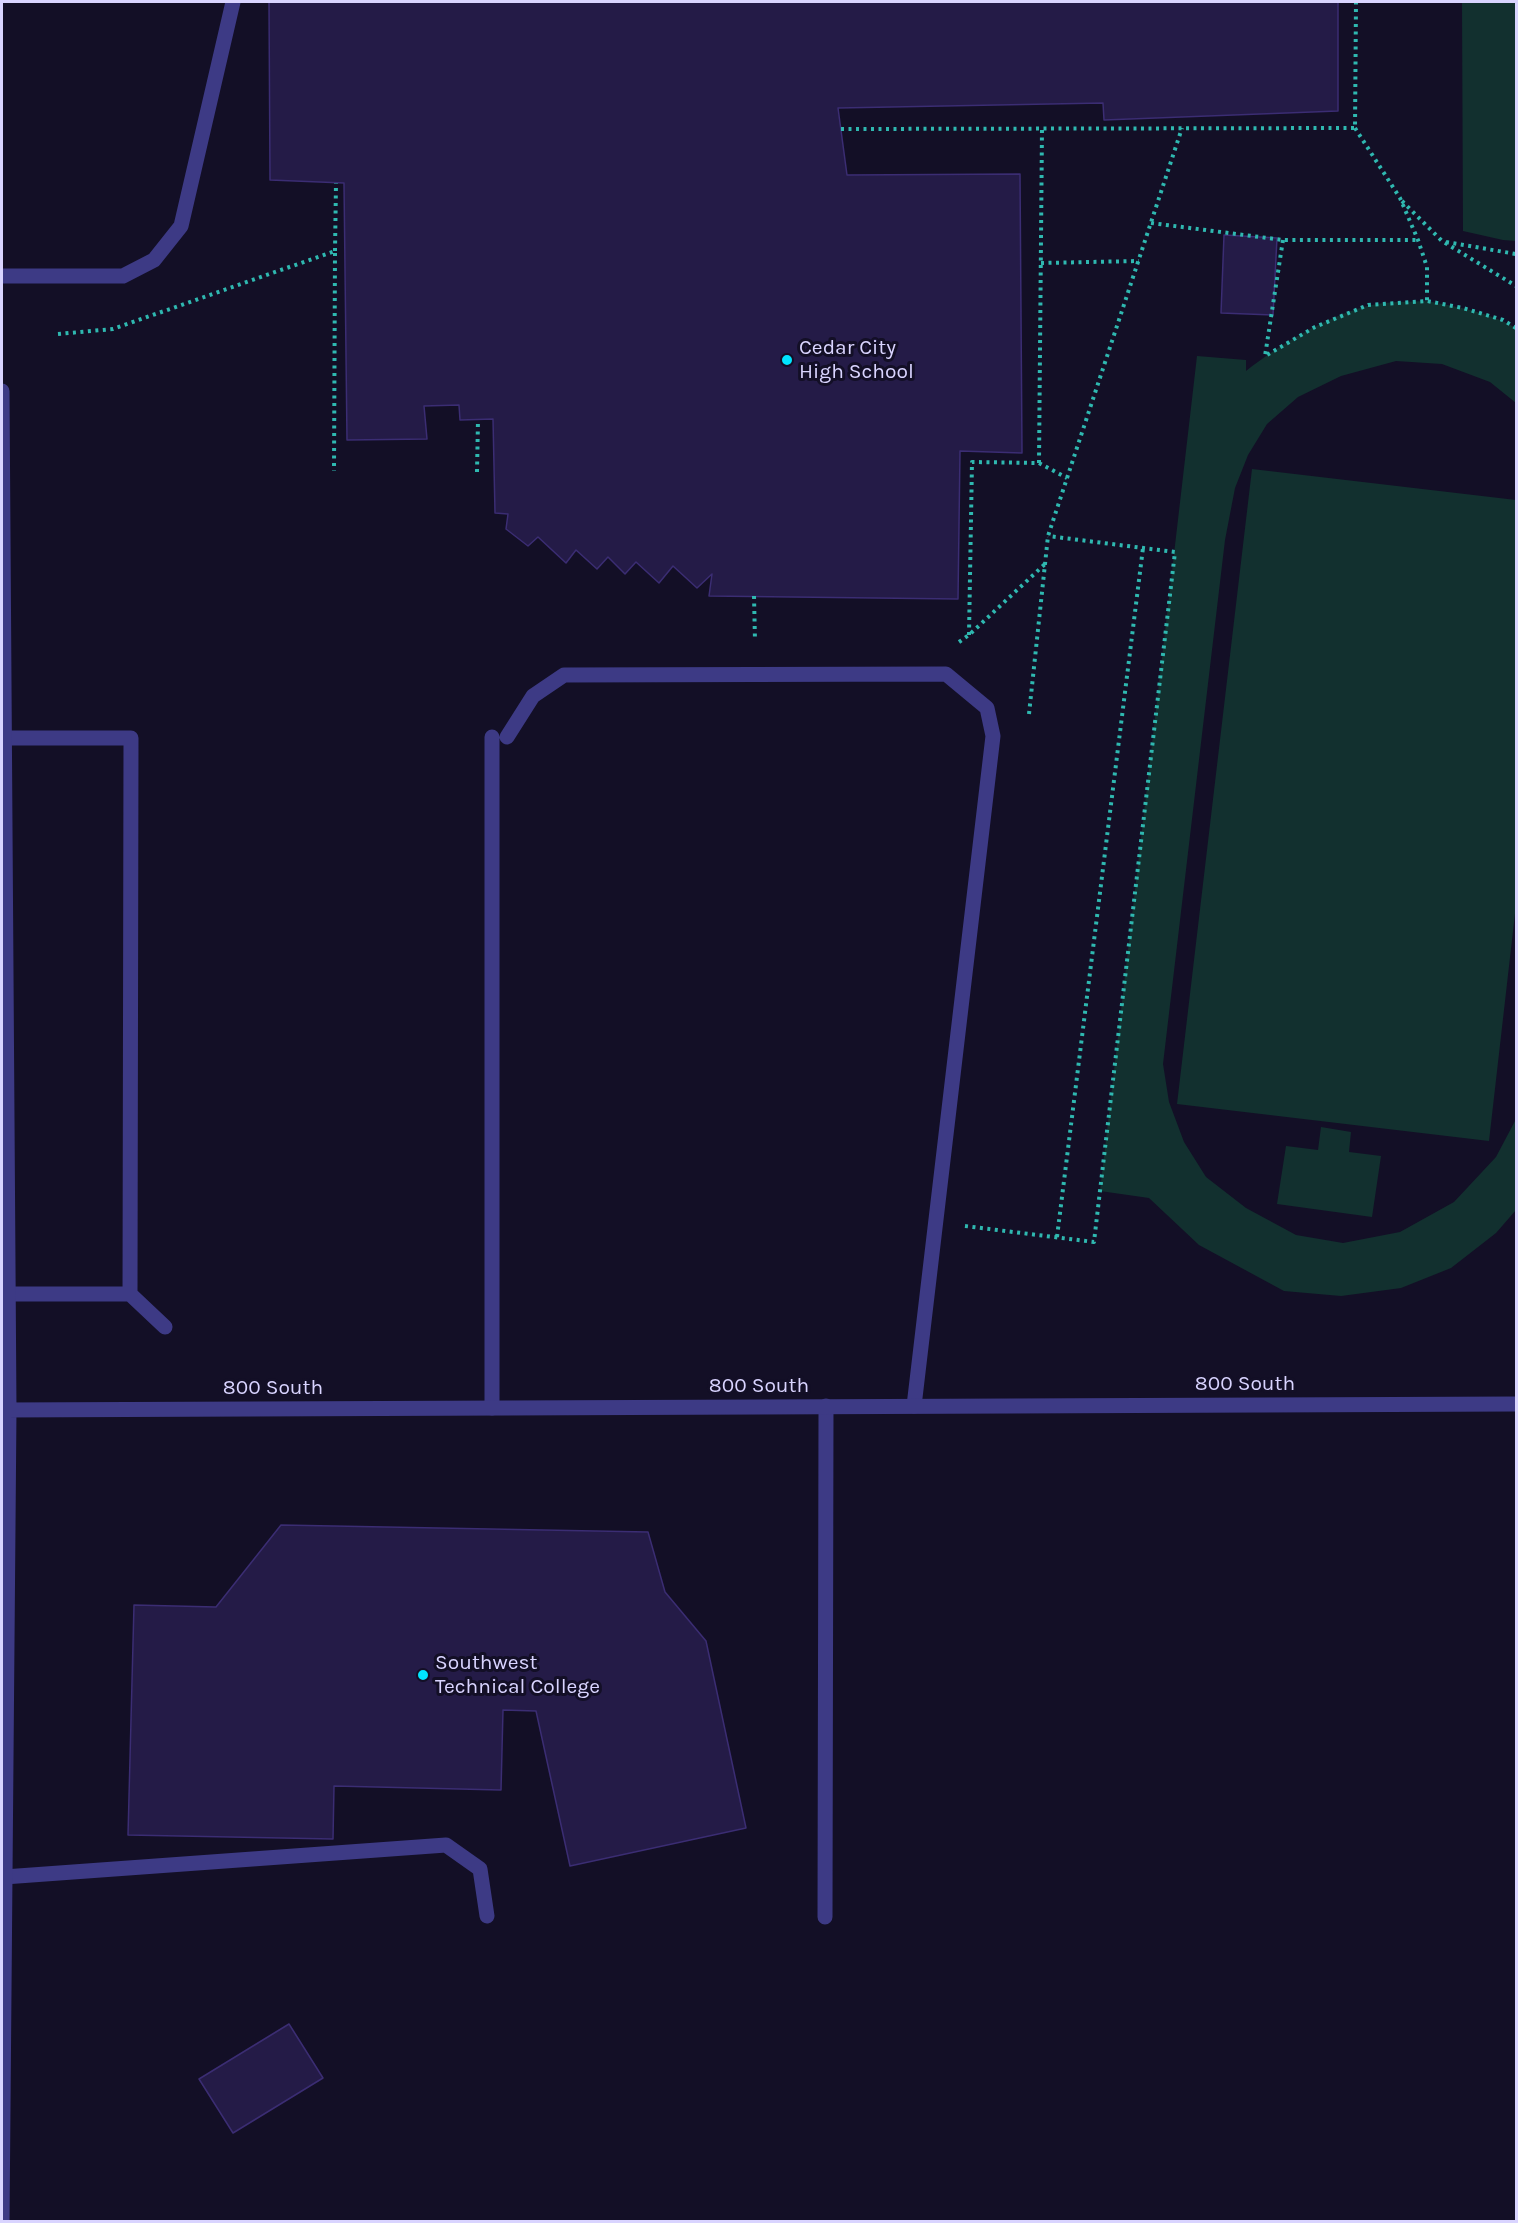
<!DOCTYPE html>
<style>
body{margin:0}
#map{position:relative;width:1518px;height:2223px;overflow:hidden;background:#130f26;font-family:Karla,sans-serif}
canvas{display:block}
.frame{position:absolute;inset:0;border:3px solid #d9d4ff;pointer-events:none}
</style>
<div id="map">
<canvas width="1518" height="2223"></canvas>
<div class="frame"></div>
</div>
<script>
const g = document.querySelector('canvas').getContext('2d');
g.lineJoin = 'round';
function fill(path, color) { g.fillStyle = color; g.fill(path, 'evenodd'); }
function stroke(path, color, width, dash) { g.strokeStyle = color; g.lineWidth = width; g.lineCap = dash ? 'butt' : 'round'; g.setLineDash(dash || []); g.stroke(path); }
function drawText(font, color, halo, rows, align = 'center') {
  g.font = font + ' Karla,sans-serif'; g.lineWidth = 6; g.setLineDash([]); g.textBaseline = 'middle'; g.strokeStyle = halo; g.fillStyle = color; for (const [text, x, y, turn = 0] of rows) {
    g.save(); g.translate(x, y); g.rotate((+turn || 0) * Math.PI / 180); g.textAlign = isNaN(turn) ? turn : align; if (halo) g.strokeText(text, 0, 0); g.fillText(text, 0, 0); g.restore();
  }
}
const green = new Path2D(`
 M 1462,2 L 1516,2 L 1516,241 L 1503,240 L 1463,231 Z
 M 1427,301 C 1458,307 1489,312 1516,328 L 1516,403 L 1490,382 L 1442,364 L 1396,361 L 1341,376 L 1298,397 L 1267,424 L 1248,455 L 1235,488 L 1225,540 L 1163,1064 L 1169,1102 L 1184,1142 L 1206,1177 L 1246,1208 L 1296,1235 L 1343,1243 L 1400,1232 L 1454,1202 L 1496,1157 L 1515,1121 L 1516,1111 L 1516,1210 L 1496,1233 L 1451,1268 L 1401,1288 L 1341,1296 L 1284,1291 L 1199,1245 L 1149,1198 L 1100,1191 L 1197,356 L 1246,360 L 1246,371 C 1279,345 1326,317 1367,306 C 1386,301 1408,302 1427,301 Z
 M 1252,469 L 1516,500 L 1516,905 L 1489,1141 L 1177,1104 Z
 M 1321,1127 L 1351,1132 L 1349,1152 L 1381,1156 L 1372,1217 L 1277,1204 L 1286,1146 L 1318,1150 Z`);
const building = new Path2D(`
 M 269,2 L 1338,2 L 1338,111 L 1104,120 L 1103,103 L 838,108 L 847,175 L 1020,174 L 1022,453 L 960,451 L 958,599 L 709,596 L 712,574 L 697,588 L 673,566 L 659,583 L 636,562 L 625,574 L 608,557 L 597,569 L 576,550 L 566,563 L 538,537 L 528,546 L 506,529 L 508,514 L 495,513 L 493,419 L 460,420 L 459,405 L 424,406 L 427,439 L 347,440 L 344,183 L 270,180 Z
 M 1224,235 L 1277,238 L 1273,315 L 1221,313 Z
 M 281,1525 L 648,1532 L 665,1592 L 706,1641 L 746,1828 L 570,1866 L 536,1711 L 503,1710 L 501,1790 L 334,1786 L 333,1839 L 128,1835 L 134,1605 L 216,1607 Z
 M 289,2024 L 323,2078 L 233,2133 L 199,2079 Z`);
const path = new Path2D(`
 M 1355,128 L 1400,198 L 1418,240 L 1427,267 L 1427,301
 M 841,129 L 1355,128 L 1356,2
 M 1402,201 L 1442,241 L 1516,286
 M 1151,223 L 1283,240 L 1418,240
 M 1283,240 L 1265,356 L 1315,327 L 1368,305 L 1427,301 L 1463,308 L 1503,320 L 1516,328
 M 1446,242 L 1516,254
 M 335,251 L 336,183
 M 1041,263 L 1139,261
 M 58,334 L 113,329 L 335,251 L 334,471
 M 1039,463 L 1067,478
 M 477,472 L 478,420
 M 754,596 L 755,641
 M 969,635 L 972,462 L 1039,463 L 1042,128
 M 959,642 L 969,635 L 1045,564
 M 1029,714 L 1048,536 L 1182,128
 M 965,1226 L 1094,1242 L 1175,552 L 1048,536
 M 1057,1237 L 1143,548`);
const service = new Path2D(`
 M 2,276 L 123,276 L 154,260 L 181,226 L 233,2
 M 492,737 L 492,1408
 M 507,737 L 533,696 L 564,675 L 946,674 L 987,708 L 993,736 L 914,1406
 M 4,738 L 131,738 L 130,1294 L 165,1327
 M 8,1294 L 130,1294
 M 4,1877 L 446,1845 L 480,1869 L 487,1916
 M 825,1917 L 826,1406`);
const minor = new Path2D(`
 M 2,391 L 9,1410 L 2,2222
 M 2,1410 L 1516,1404`);
const markers = [
 [787,360,6,"#00e5ff"],
 [423,1675,6,"#00e5ff"]
];
const poiNames = [
 ["Cedar City",799,348],
 ["High School",799,372],
 ["Southwest",435,1663],
 ["Technical College",435,1687]
];
const streetNames = [
 ["800 South",1245,1384],
 ["800 South",759,1386],
 ["800 South",273,1388]
];
fill(green, '#12302f');
fill(building, '#241b47');
stroke(building, '#3b2d73', 1.5);
stroke(path, '#2fb8b0', 4, [3, 4.5]);
stroke(service, '#3d3a85', 15);
stroke(minor, '#3d3a85', 15);
for (const [x, y, r, color] of markers) { const dot = new Path2D(); dot.arc(x, y, r, 0, 2 * Math.PI); g.fillStyle = color; g.fill(dot); stroke(dot, '#130f26', 2); }
drawText('21px', '#d9d4ff', '#130f26', poiNames, 'left');
drawText('21px', '#d9d4ff', '#130f26', streetNames);
</script>
